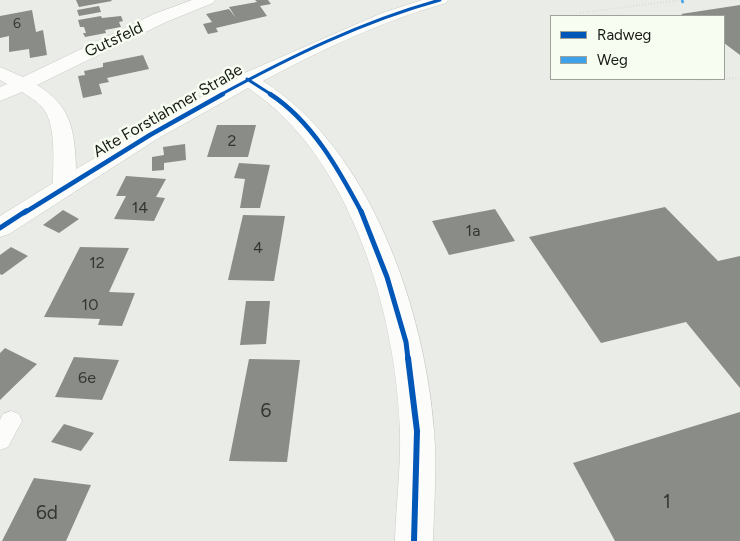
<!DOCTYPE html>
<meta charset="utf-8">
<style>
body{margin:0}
#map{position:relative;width:740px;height:541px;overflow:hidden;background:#eaede7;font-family:Figtree,sans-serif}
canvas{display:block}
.legend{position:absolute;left:550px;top:15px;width:175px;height:65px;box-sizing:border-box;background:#f8fdf2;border:1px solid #9ea29a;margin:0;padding:6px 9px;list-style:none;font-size:15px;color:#181a16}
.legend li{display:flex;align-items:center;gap:10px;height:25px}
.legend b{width:25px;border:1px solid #9ea29a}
</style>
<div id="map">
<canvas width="740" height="541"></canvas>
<ul class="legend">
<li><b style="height:6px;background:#0057b8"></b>Radweg</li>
<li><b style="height:6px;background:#3da2ea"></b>Weg</li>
</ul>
</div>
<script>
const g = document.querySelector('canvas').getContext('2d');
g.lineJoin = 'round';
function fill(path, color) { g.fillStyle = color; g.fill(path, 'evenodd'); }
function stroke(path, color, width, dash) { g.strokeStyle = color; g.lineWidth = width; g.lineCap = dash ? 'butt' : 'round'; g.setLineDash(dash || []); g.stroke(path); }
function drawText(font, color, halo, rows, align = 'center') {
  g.font = font + ' Figtree,sans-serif'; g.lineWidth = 5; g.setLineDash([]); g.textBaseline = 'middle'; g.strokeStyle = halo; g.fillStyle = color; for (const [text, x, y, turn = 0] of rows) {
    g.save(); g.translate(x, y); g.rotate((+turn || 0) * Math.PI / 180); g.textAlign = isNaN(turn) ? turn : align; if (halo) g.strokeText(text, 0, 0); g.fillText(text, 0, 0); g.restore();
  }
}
const building = new Path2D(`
 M 76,0 L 111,0 L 112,1 L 79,7 Z
 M 255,0 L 268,0 L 271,4 L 260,6 L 267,16 L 216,28 L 218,32 L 208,34 L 203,24 L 212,22 L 206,14 L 229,9 L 236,18 L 229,7 L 257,2 Z
 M 740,5 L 740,55 L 724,43 L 724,16 L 684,16 L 681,14 Z
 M 99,6 L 101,12 L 79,16 L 77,10 Z
 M 32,10 L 36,32 L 43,30 L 47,55 L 30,58 L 29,49 L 9,52 L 9,36 L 0,38 L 0,16 Z
 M 101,16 L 102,18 L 121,16 L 123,21 L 119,22 L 121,27 L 105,30 L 106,33 L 85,37 L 83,33 L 86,33 L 84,27 L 80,27 L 78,20 Z
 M 143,55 L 149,69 L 107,78 L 109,82 L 99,84 L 102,94 L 83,98 L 78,76 L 85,75 L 84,71 L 103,67 L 103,63 Z
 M 217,125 L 256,125 L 248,157 L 207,157 Z
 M 185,144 L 186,160 L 164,163 L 164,170 L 152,171 L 152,157 L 164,155 L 163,147 Z
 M 239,163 L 270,165 L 260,208 L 240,208 L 245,179 L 234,178 Z
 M 126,176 L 166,179 L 156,197 L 165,198 L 154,221 L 114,219 L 126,196 L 116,196 Z
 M 665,207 L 718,261 L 740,256 L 740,388 L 686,322 L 601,343 L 529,237 Z
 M 495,209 L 515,241 L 449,255 L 432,221 Z
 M 63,210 L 79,219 L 59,233 L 43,225 Z
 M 243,215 L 285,216 L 274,281 L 228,280 Z
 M 11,247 L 28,256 L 2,275 L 0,274 L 0,255 Z
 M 80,247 L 129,248 L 109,292 L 135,293 L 122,326 L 98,325 L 100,319 L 44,317 Z
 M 246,301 L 270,301 L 266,344 L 240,345 Z
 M 5,348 L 37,364 L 0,400 L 0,353 Z
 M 74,357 L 119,360 L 102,400 L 55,397 Z
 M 249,359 L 300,360 L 287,462 L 229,461 Z
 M 740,412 L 740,541 L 615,541 L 573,463 Z
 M 64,424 L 94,433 L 81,451 L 51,442 Z
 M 34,478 L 91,485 L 66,541 L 2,541 Z`);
const path = new Path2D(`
 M 580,13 L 680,0
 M 699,80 L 740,78`);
const lane = new Path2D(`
 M 11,411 L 19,414 L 22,421 L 8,447 L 0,450 L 0,420 L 3,414 Z`);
const street = new Path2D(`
 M 192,0 L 215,0 L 213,3 L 166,22 L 37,85 C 71,105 75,131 76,169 L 180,108 L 238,78 L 240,75 L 382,13 L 422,0 L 448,0 L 446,3 C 382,21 321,50 263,81 C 370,148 425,310 434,431 C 437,467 434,505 433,541 L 395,541 C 396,505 401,467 400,431 C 396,313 351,156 248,88 L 157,139 L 9,234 L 0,237 L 0,216 L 53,183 C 53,162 57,122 41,106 C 35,100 28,96 22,92 L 0,101 L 0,87 L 7,84 L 0,80 L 0,67 L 23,77 L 154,14 Z`);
const quiet = new Path2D(`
 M 682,0 L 683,3`);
const cyclewayFar3 = new Path2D(`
 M 247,79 L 272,95
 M 220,95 C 290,57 363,21 440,0`);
const cyclewayFar2 = new Path2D(`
 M 270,94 C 312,121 339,170 362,213
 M 24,213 L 150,135 L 223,94`);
const cyclewayFar1 = new Path2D(`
 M 361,211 L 387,277 L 406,342 L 408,359
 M 0,228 L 26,211`);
const cycleway = new Path2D(`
 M 408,358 L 417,431 L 414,541`);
const farNumbernames = [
 ["6",17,24]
];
const farStreetnames = [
 ["Gutsfeld",114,40,-25],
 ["Alte Forstlahmer Straße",168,111,-30]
];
const numberNames = [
 ["2",232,141],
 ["14",140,208],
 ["1a",473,231],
 ["4",258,248],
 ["12",97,263],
 ["10",90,305],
 ["6e",87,378]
];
const nearNumbernames = [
 ["6",266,411],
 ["1",667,502],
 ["6d",47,513]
];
fill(building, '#8a8c87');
stroke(lane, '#c7c9c4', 1);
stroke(street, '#c7c9c4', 1);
stroke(path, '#cfcfce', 2, [0.5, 2.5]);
fill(lane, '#fcfcfb');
fill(street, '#fcfcfb');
stroke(quiet, '#3da2ea', 2.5, [5, 2.5]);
stroke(cyclewayFar3, '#0057b8', 3);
stroke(cyclewayFar2, '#0057b8', 4.5);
stroke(cyclewayFar1, '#0057b8', 5);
stroke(cycleway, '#0057b8', 6);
drawText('14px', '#343632', null, farNumbernames);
drawText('16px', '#181a16', '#f8fdf2', farStreetnames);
drawText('16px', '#343632', null, numberNames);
drawText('19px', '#343632', null, nearNumbernames);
</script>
